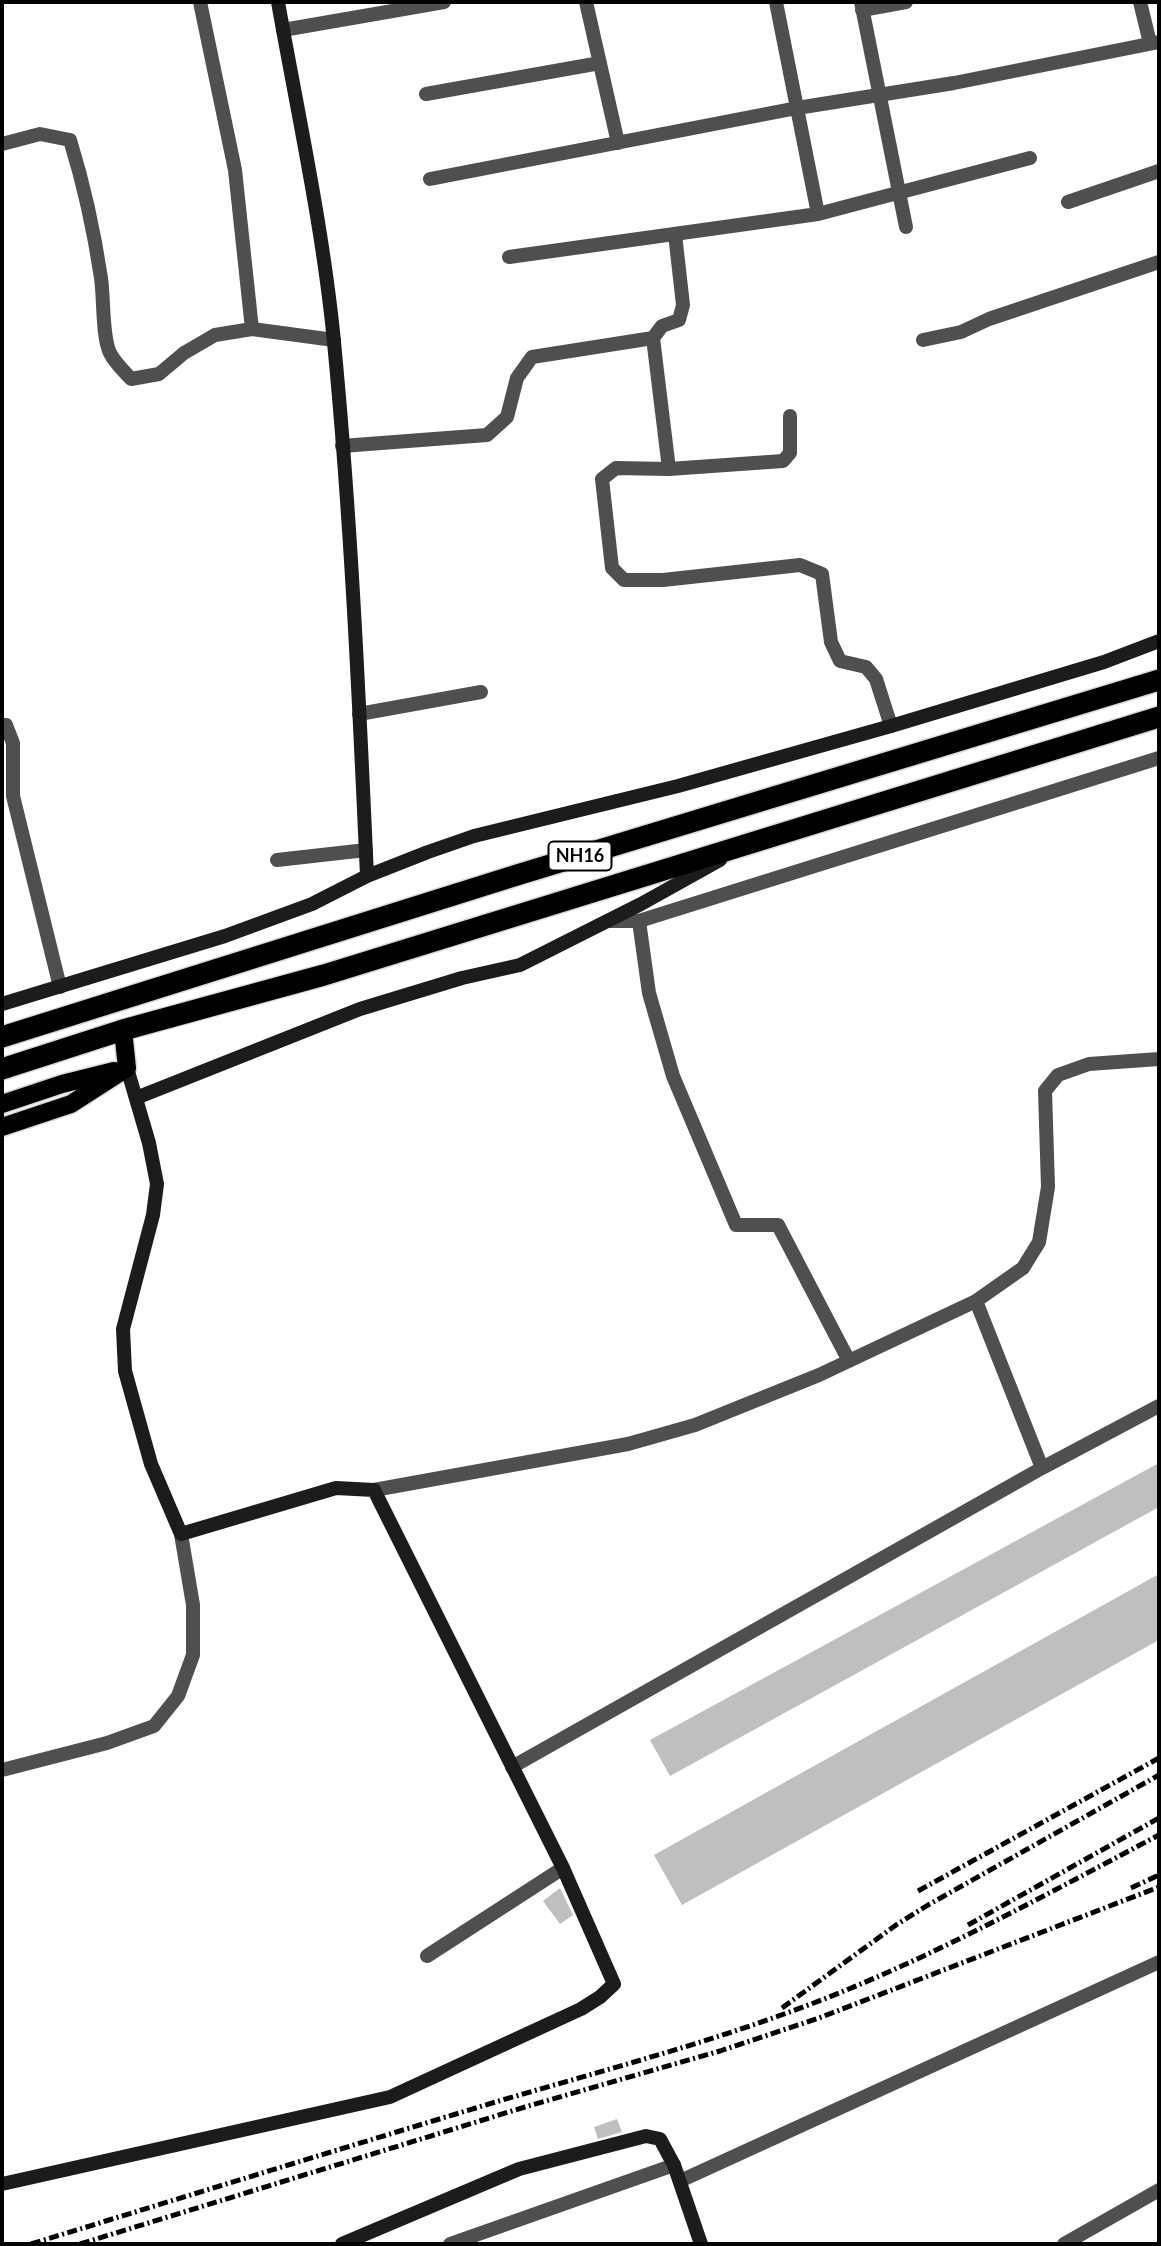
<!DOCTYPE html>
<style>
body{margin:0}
#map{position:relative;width:1161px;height:2246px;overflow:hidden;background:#fff;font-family:Lato,sans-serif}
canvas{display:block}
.frame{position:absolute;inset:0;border:4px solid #000;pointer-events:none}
</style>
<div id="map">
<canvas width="1161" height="2246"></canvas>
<div class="frame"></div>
</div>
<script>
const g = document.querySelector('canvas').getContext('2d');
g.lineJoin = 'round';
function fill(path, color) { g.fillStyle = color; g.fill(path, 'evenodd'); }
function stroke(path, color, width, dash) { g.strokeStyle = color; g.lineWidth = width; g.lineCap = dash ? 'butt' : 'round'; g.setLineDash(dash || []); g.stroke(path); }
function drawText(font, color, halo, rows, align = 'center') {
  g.font = font + ' Lato,sans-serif'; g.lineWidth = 7; g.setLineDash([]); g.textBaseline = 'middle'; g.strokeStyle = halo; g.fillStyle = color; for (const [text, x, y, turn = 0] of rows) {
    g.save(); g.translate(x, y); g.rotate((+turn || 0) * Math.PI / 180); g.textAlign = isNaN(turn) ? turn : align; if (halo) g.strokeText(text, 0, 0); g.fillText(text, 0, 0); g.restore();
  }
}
const building = new Path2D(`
 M 1159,1463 L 1159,1507 L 670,1776 L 650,1740 Z
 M 1159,1574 L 1159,1640 L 682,1905 L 654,1855 Z
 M 560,1888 L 573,1915 L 560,1924 L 543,1901 Z
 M 617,2119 L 622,2132 L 598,2139 L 594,2127 Z`);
const street = new Path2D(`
 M 200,2 L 235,170 L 252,329 L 334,340
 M 586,2 L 618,143
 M 776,2 L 818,214
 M 861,2 L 906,227
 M 1140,2 L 1150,43
 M 862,10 L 906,2
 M 283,30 L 444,2
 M 426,94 L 600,63
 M 2,144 L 40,134 L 70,140 C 84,185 94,231 101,278 C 104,298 102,337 110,353 C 115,363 124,371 131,379 L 159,374 L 184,353 L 215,335 L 252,329
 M 430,179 L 797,108 L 954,83 L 1159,42
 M 1068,202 L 1159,171
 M 675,234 L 683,305 L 679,320 L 662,326 L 653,338 L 669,469 L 616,468 L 602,479 L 612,568 L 624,580 L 663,580 L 800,565 L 822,574 L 831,642 L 840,661 L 866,667 L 876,679 L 891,726
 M 509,257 L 818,214 L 1030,158
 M 923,340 L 961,332 L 989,319 L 1159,262
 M 342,446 L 487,435 L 507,417 L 517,378 L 532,357 L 653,338
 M 669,469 L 783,461 L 790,453 L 790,416
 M 359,714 L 481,692
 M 2,725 L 6,725 L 13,743 L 13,796 L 60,987
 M 277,860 L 366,850
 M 608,921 L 639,921 L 1159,758
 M 639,921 L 649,993 L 673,1076 L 736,1225 L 778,1225 L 849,1361
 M 976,1301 L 1042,1468
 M 374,1490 L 628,1444 L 695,1425 L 819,1375 L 976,1301 L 1023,1268 L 1039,1242 L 1048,1187 L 1045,1091 L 1058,1075 L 1089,1064 L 1159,1059
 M 512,1767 L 1042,1468 L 1159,1406
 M 2,1770 L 107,1743 L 154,1726 L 178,1696 L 193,1655 L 193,1605 L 181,1534
 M 427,1956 L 563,1868
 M 680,2181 L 1159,1962
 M 450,2244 L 674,2165
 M 1064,2244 L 1159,2190`);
const secondary = new Path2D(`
 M 278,2 C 298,115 323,228 334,342 C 351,519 359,698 367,876
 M 2,1004 L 225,936 L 312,904 L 367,876 L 428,852 L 474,836 L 678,786 L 891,726 L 1104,662 L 1159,641
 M 136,1098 L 360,1009 L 462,978 L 520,965 L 641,904 L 720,860
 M 2,2184 L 390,2097 L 581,2009 L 600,1997 L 614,1984 L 563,1868 L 374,1490 L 336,1488 L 181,1534 L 151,1464 L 125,1371 L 123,1329 L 153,1215 L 157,1184 L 149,1143 L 127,1068
 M 342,2244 L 519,2169 L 646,2136 L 660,2139 L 674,2165 L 701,2244`);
const primary = new Path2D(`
 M 123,1030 L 127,1068
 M 2,1104 L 62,1084 L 114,1071
 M 2,1127 L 71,1104 L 127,1068`);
const highway = new Path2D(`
 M 2,1037 L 517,875 L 1159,680
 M 2,1069 L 123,1030 L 324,975 L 1159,717`);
const rail = new Path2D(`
 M 1131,1888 L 1159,1875
 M 918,1891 L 1159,1758
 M 968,1925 L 1159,1818
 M 782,2008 L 896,1925 L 928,1905 L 1159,1775
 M 31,2244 C 187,2196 343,2148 499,2101 C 604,2070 709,2043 811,2004 C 932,1958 1045,1895 1159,1835
 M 80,2244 L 525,2107 L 720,2051 L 819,2018 L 1159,1887`);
const shields = [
 [580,856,63]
];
const shieldNames = [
 ["NH16",580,856]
];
fill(building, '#bfbfbf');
stroke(primary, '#dbdbdb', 21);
stroke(highway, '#dbdbdb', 24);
stroke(street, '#4f4f4f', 14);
stroke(secondary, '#1c1c1c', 14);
stroke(primary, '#000', 18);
stroke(highway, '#000', 21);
stroke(rail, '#000', 5, [10, 3.5, 2, 3.5]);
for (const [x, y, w] of shields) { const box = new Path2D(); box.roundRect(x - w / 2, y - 14.5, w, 29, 5); g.fillStyle = '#fff'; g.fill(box); stroke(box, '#000', 2); }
drawText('bold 18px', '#000', null, shieldNames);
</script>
